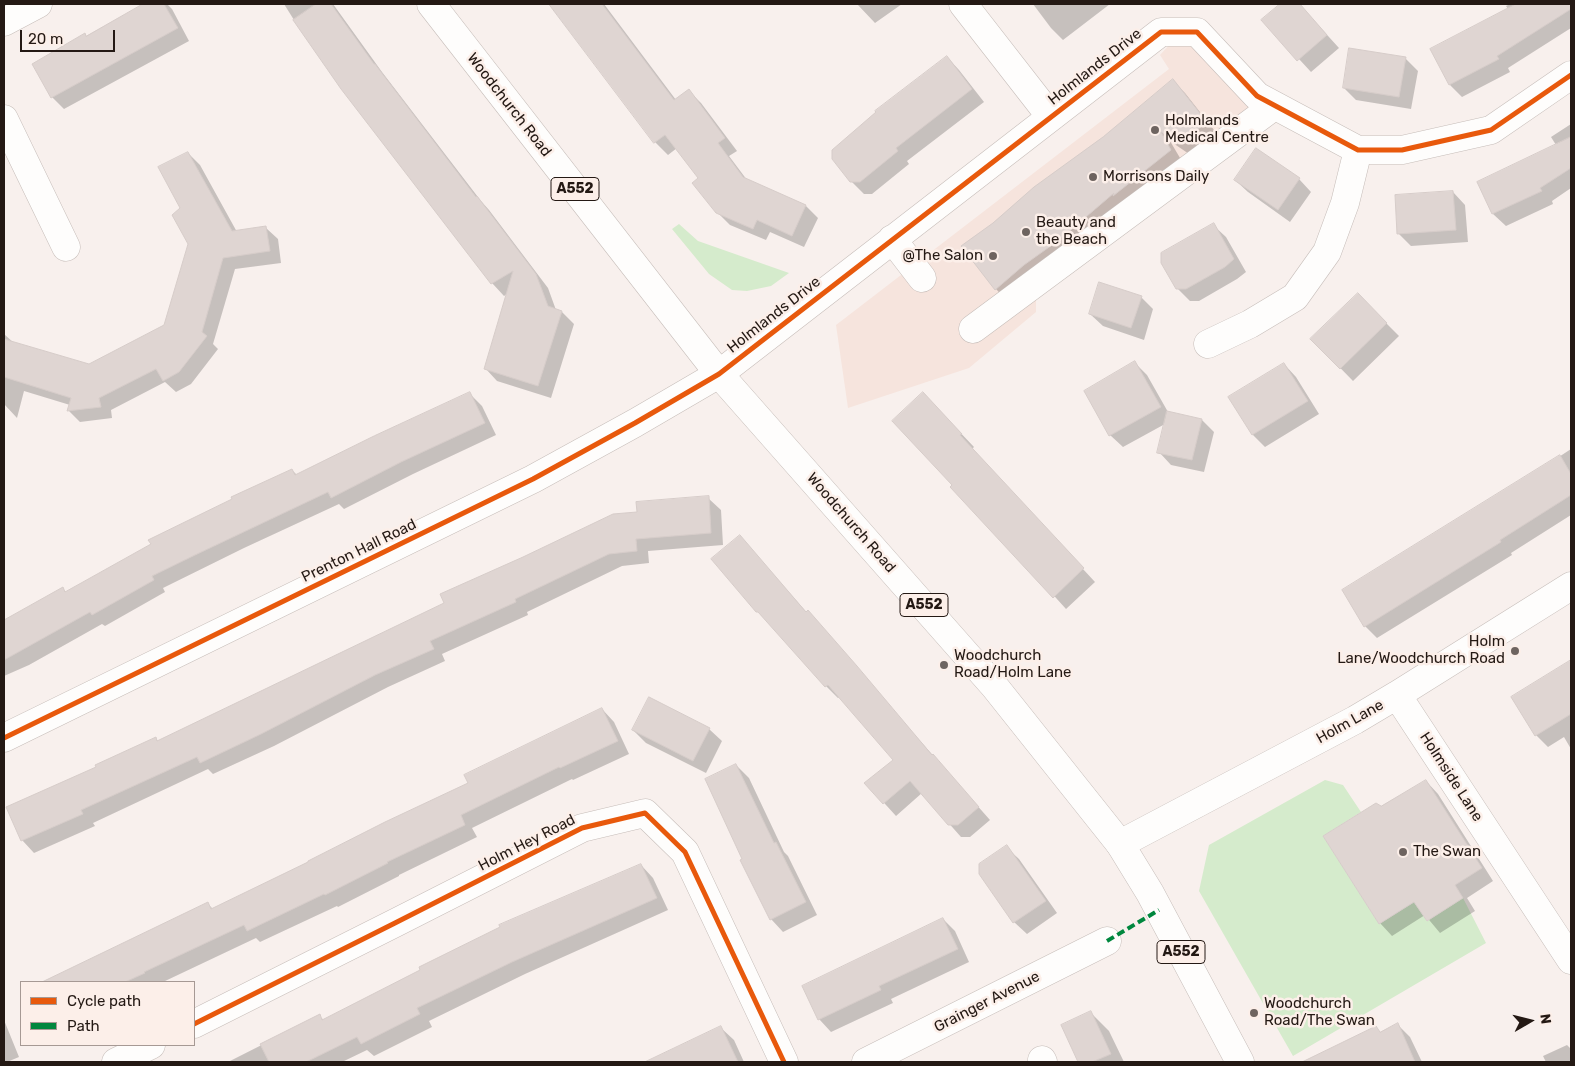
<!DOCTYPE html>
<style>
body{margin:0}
#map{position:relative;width:1575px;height:1066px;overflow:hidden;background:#f8f0ed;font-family:Rubik,sans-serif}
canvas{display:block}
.frame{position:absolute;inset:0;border:5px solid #241914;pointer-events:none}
.legend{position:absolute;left:20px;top:981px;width:175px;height:65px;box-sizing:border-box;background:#fcefe9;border:1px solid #a69994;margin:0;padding:6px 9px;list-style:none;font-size:15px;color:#241914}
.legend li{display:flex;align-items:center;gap:10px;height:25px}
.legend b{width:25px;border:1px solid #a69994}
.north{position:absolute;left:1505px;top:996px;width:50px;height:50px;-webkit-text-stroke:4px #fcefe9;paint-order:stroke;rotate:82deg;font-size:14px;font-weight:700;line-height:20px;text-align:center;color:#241914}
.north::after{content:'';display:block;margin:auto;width:18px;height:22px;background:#241914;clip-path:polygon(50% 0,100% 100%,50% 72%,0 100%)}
.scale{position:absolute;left:20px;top:30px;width:95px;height:22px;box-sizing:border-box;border:2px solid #241914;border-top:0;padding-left:6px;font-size:15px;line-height:18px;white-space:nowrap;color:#241914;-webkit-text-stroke:4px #fcefe9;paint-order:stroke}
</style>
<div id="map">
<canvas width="1575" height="1066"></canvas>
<div class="frame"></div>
<ul class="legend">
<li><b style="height:6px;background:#e8590c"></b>Cycle path</li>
<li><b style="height:6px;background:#00873e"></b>Path</li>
</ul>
<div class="north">N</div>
<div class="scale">20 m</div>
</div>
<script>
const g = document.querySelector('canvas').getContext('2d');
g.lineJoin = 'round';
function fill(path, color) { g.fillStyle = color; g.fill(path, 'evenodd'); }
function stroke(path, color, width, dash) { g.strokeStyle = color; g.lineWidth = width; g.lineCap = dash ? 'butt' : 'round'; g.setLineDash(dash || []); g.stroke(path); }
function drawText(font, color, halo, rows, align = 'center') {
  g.font = font + ' Rubik,sans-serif'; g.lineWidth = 5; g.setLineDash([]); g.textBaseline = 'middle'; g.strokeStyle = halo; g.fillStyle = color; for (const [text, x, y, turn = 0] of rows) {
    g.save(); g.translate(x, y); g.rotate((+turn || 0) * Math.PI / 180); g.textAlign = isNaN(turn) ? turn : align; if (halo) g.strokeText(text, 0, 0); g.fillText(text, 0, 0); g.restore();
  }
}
const built = new Path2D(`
 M 1193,40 L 1267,121 L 1036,293 L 1036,312 L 969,368 L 848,408 L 836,325 L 1169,69 L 1160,55 L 1171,43 Z`);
const green = new Path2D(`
 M 679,224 L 698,241 L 789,273 L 771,286 L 747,291 L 732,290 L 709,274 L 672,229 Z
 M 1325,780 L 1343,785 L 1361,812 L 1323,836 L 1379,924 L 1414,902 L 1427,921 L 1463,898 L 1486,943 L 1293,1056 L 1199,891 L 1209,845 Z`);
const shadow = new Path2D(`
 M 146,4 L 167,4 L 172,9 L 189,41 L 64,109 L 52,97 L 85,35 L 87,37 Z
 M 284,4 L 333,4 L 382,72 L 481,201 L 489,210 L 548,288 L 556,310 L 562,312 L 574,324 L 551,398 L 497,381 L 485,368 L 507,294 L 504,296 L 492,283 L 294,20 Z
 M 549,4 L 604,4 L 676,100 L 689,91 L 701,103 L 737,151 L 729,156 L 747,180 L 806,206 L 818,218 L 804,247 L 770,232 L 766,240 L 730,225 L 717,212 L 700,178 L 677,148 L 668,155 L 655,142 Z
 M 857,4 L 902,4 L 875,23 Z
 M 1033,4 L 1110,4 L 1063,40 L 1051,28 Z
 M 1282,4 L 1299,4 L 1339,48 L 1311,72 L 1263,20 Z
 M 1510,4 L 1571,4 L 1571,28 L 1508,68 L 1510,72 L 1462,97 L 1450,85 L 1432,49 L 1508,9 L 1506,6 Z
 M 947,57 L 959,70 L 984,102 L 907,161 L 909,164 L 872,194 L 864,194 L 851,181 Z
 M 1405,58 L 1418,71 L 1411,109 L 1356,100 L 1344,88 Z
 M 1173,81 L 1185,93 L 1218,135 L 1192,156 L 1170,141 L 1183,163 L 1008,302 L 996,289 L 962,246 L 994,224 L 1104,138 Z
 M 1571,124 L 1571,188 L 1552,201 L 1553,204 L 1506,226 L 1493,214 L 1478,182 L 1556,145 L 1551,137 Z
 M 188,153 L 200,165 L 237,232 L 266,228 L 278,239 L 281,263 L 235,269 L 213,344 L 218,349 L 191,384 L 176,392 L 165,382 L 111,410 L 112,418 L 80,422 L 69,411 L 70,405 L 24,391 L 17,418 L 4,404 L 4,334 L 15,344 L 89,366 L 165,326 L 189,244 L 182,208 Z
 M 1299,179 L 1311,192 L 1290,222 L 1248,192 L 1235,180 Z
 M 1453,192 L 1465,205 L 1468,242 L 1411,246 L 1398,233 Z
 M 1213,225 L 1226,237 L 1246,272 L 1237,279 L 1199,301 L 1190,301 L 1177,288 Z
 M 1358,295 L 1399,336 L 1353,381 L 1312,339 Z
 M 1141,297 L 1153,309 L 1144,340 L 1103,326 L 1090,314 Z
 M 1135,363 L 1147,375 L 1168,412 L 1202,420 L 1214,432 L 1204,472 L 1171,465 L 1159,452 L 1165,424 L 1123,447 L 1110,435 Z
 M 1284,364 L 1296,377 L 1319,414 L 1265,447 L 1253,435 L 1230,397 Z
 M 470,394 L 482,406 L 496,435 L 413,474 L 344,509 L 339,504 L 244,548 L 163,588 L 165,592 L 105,626 L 102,624 L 29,665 L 4,676 L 4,618 L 6,620 L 63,589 L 67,593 L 292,470 L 297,475 Z
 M 936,407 L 974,447 L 972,449 L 1095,582 L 1066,609 L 954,485 Z
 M 1571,449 L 1571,515 L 1511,553 L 1512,555 L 1377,638 L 1365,626 L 1507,491 Z
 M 708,498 L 721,510 L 723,545 L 648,551 L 649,563 L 622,566 L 527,612 L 528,615 L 442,654 L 445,661 L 388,687 L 274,746 L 213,774 L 208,769 L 93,823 L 95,826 L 34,853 L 22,840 L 98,768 L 155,738 L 159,742 L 638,513 Z
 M 740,537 L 990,820 L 970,837 L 961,837 L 922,793 L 896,816 L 866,783 L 895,761 L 840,697 L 838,698 L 826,686 L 770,624 L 757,611 Z
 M 1571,661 L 1571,749 L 1564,737 L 1548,747 L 1536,735 L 1513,698 Z
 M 602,709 L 614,722 L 629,754 L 573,780 L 572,779 L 472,828 L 477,837 L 399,875 L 399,876 L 338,907 L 337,906 L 260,942 L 256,938 L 163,982 L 80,982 L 74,969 L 208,904 L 213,909 L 469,783 Z
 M 709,729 L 722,741 L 706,773 L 646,743 L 633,730 Z
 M 736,765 L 749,778 L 784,852 L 788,856 L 817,915 L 783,932 L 771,919 L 744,860 Z
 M 1426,781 L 1438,794 L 1493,881 L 1467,898 L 1475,911 L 1440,933 L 1425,915 L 1392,936 L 1380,923 L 1381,808 Z
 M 1006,847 L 1019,859 L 1057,913 L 1027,934 L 1014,922 Z
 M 641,865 L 653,878 L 668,910 L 525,974 L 429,1021 L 432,1027 L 374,1056 L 367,1050 L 342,1062 L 228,1062 L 319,1016 L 324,1020 L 502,928 Z
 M 943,919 L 955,931 L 969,962 L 891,999 L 893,1003 L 831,1032 L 819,1019 Z
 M 1091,1013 L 1109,1031 L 1124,1062 L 1080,1062 L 1063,1026 Z
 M 4,1020 L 19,1057 L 7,1062 L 4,1062 Z
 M 1398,1025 L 1410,1037 L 1422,1062 L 1330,1062 L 1328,1058 L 1376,1028 L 1381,1033 Z
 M 721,1028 L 734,1040 L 744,1062 L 650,1062 Z
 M 1567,1045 L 1571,1049 L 1571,1062 L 1546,1062 L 1543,1056 Z`);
const building = new Path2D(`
 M 143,4 L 164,4 L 178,28 L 51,98 L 32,64 L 85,33 L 86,36 Z
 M 316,4 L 331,4 L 374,64 L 375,64 L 476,197 L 477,196 L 536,274 L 548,306 L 562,311 L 538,386 L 484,369 L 513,271 L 491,284 L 341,89 L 293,20 Z
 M 549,4 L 602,4 L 674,100 L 689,89 L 725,138 L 718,143 L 743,177 L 806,205 L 792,236 L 757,220 L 753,229 L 716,213 L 692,183 L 698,178 L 665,135 L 654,143 Z
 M 1280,4 L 1300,4 L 1327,35 L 1297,61 L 1261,20 Z
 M 1516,4 L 1571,4 L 1571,9 L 1497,56 L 1499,59 L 1449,85 L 1430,49 Z
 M 1349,48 L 1406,57 L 1399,97 L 1343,88 Z
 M 947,56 L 972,89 L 896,148 L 898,151 L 860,182 L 850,182 L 832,159 L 832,150 L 876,112 L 875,111 Z
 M 1173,79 L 1207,122 L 1179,144 L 1161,132 L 1171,150 L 1113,196 L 1114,193 L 1059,240 L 1024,265 L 995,290 L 961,246 L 993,223 L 1034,187 L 1103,137 Z
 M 1571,137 L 1571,168 L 1540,188 L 1542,191 L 1492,214 L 1477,182 Z
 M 1256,148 L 1300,178 L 1278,210 L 1234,180 Z
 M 188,152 L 232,231 L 266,226 L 270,251 L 223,258 L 202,332 L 207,336 L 179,372 L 163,381 L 156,369 L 99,398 L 101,407 L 67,411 L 71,398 L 4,377 L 4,339 L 89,364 L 164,325 L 188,244 L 172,215 L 180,208 L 158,167 Z
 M 1453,191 L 1456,230 L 1397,234 L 1395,195 Z
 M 1214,223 L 1234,259 L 1225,267 L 1186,289 L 1176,289 L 1161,263 L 1161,253 Z
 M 1099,282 L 1142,296 L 1131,328 L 1089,314 Z
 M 1358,293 L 1387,323 L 1340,369 L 1310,339 Z
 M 1135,361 L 1161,407 L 1109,436 L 1084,391 Z
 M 1284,363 L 1308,401 L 1252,435 L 1228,397 Z
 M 470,392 L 485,423 L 401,462 L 331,498 L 328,492 L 195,555 L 152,576 L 154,580 L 92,615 L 90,612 L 4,660 L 4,620 L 63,587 L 65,592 L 151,544 L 148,540 L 232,499 L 231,497 L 292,469 L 295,475 L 374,436 Z
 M 923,392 L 962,434 L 960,435 L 1084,568 L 1053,598 L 950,487 L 952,485 L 892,421 Z
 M 1167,411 L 1202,419 L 1192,460 L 1157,453 Z
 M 1560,455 L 1571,474 L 1571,495 L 1500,540 L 1501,542 L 1364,627 L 1342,590 Z
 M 709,496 L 711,533 L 636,539 L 637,551 L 609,554 L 515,599 L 516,602 L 430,641 L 434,649 L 375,675 L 261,734 L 200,763 L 197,757 L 81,810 L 83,814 L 21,841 L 6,807 L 96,767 L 95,765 L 156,737 L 157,741 L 444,603 L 440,594 L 523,557 L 613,514 L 637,512 L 636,502 Z
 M 740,535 L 806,612 L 808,610 L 857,666 L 932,755 L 933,754 L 979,807 L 958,825 L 948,825 L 910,781 L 883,804 L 864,783 L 893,760 L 828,685 L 825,687 L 758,612 L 756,612 L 711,559 Z
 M 1571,660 L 1571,714 L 1535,736 L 1511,697 Z
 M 649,697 L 710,728 L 693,761 L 632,730 Z
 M 602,708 L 618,741 L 560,768 L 559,767 L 461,815 L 465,825 L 387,862 L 388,863 L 325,895 L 324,894 L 247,931 L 244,925 L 144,972 L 145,973 L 125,982 L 42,982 L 208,902 L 211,909 L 308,862 L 308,861 L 385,822 L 468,783 L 464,775 Z
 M 736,764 L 774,843 L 776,842 L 806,902 L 770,920 L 740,860 L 742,859 L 705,779 Z
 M 1426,780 L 1482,868 L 1455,885 L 1463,898 L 1427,921 L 1414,902 L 1379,924 L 1323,836 L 1376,803 L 1381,806 Z
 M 1007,845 L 1046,901 L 1013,923 L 979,874 L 979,864 Z
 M 641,864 L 657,898 L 512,962 L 417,1008 L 420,1014 L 361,1044 L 357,1037 L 306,1062 L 269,1062 L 260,1044 L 320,1014 L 322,1020 L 420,970 L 419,967 L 500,927 L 499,925 Z
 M 943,918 L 958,949 L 879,986 L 881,990 L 818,1020 L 802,986 Z
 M 1091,1011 L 1111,1054 L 1092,1062 L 1078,1062 L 1061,1025 Z
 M 1398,1023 L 1415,1062 L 1302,1062 L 1376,1026 L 1380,1032 Z
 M 721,1026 L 738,1062 L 645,1062 Z`);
const minor = new Path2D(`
 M 963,4 L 1051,117
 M 4,22 L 38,4
 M 4,119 L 66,247
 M 892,239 L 922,278
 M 973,329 L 1274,106
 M 1208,344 L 1250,324 L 1295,297 L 1327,252 L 1345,203 L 1358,150
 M 1397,695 L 1571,960
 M 4,738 L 533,479 L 635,423 L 719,374 L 1161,32 L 1197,32 L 1257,96 L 1358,150 L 1402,150 L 1491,130 L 1571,75
 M 1120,844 L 1355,720 L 1397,695 L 1571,586
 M 194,1024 L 395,923 L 582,828 L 645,813 L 685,852 L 784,1062
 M 1042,1060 L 1043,1062
 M 116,1062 L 151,1045
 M 866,1062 L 1107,941`);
const highway = new Path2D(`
 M 431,4 L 719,374 L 995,687 L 1120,844 L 1150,893 L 1240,1062`);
const quiet = new Path2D(`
 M 1107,941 L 1159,910`);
const cycleway = new Path2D(`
 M 4,738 L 533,479 L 635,423 L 719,374 L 1161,32 L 1197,32 L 1257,96 L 1358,150 L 1402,150 L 1491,130 L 1571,75
 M 194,1024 L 395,923 L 582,828 L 645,813 L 685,852 L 784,1062`);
const markers = [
 [1155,130,5,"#6e6460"],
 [1093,177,5,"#6e6460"],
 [1026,232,5,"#6e6460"],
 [993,256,5,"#6e6460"],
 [1515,651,5,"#6e6460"],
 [944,665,5,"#6e6460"],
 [1403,852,5,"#6e6460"],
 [1254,1013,5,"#6e6460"]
];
const shields = [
 [575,189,48],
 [924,605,48],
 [1181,952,48]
];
const shieldNames = [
 ["A552",575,189],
 ["A552",924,605],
 ["A552",1181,952]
];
const streetNames = [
 ["Holmlands Drive",1095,67,-38],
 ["Woodchurch Road",509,105,52],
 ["Holmlands Drive",774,315,-38],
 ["Woodchurch Road",851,523,49],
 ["Prenton Hall Road",359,551,-26],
 ["Holm Lane",1350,722,-29],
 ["Holmside Lane",1451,777,57],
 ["Holm Hey Road",527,843,-27],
 ["Grainger Avenue",987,1002,-27]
];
const poiNames = [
 ["Holmlands",1165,121],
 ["Medical Centre",1165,138],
 ["Morrisons Daily",1103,177],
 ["Beauty and",1036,223],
 ["the Beach",1036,240],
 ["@The Salon",983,256,"right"],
 ["Holm",1505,642,"right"],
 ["Lane/Woodchurch Road",1505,659,"right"],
 ["Woodchurch",954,656],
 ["Road/Holm Lane",954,673],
 ["The Swan",1413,852],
 ["Woodchurch",1264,1004],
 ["Road/The Swan",1264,1021]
];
fill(built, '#f6e4dd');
fill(green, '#d5ebcc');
fill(shadow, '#0003');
fill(building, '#dfd5d2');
stroke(building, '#d6ccc9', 1);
stroke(minor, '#c6bdb9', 29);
stroke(highway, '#c6bdb9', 29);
stroke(minor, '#fefdfc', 28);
stroke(highway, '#fefdfc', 28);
stroke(quiet, '#00873e', 4, [8, 4]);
stroke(cycleway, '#e8590c', 5);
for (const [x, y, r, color] of markers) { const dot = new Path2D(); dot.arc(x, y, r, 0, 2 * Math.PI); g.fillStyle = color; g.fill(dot); stroke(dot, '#fcefe9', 2); }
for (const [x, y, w] of shields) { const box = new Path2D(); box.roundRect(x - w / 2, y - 11.5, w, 23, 4); g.fillStyle = '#fcefe9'; g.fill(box); stroke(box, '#241914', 1); }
drawText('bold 14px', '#241914', null, shieldNames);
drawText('15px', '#241914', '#fcefe9', streetNames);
drawText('15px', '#241914', '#fcefe9', poiNames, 'left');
</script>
